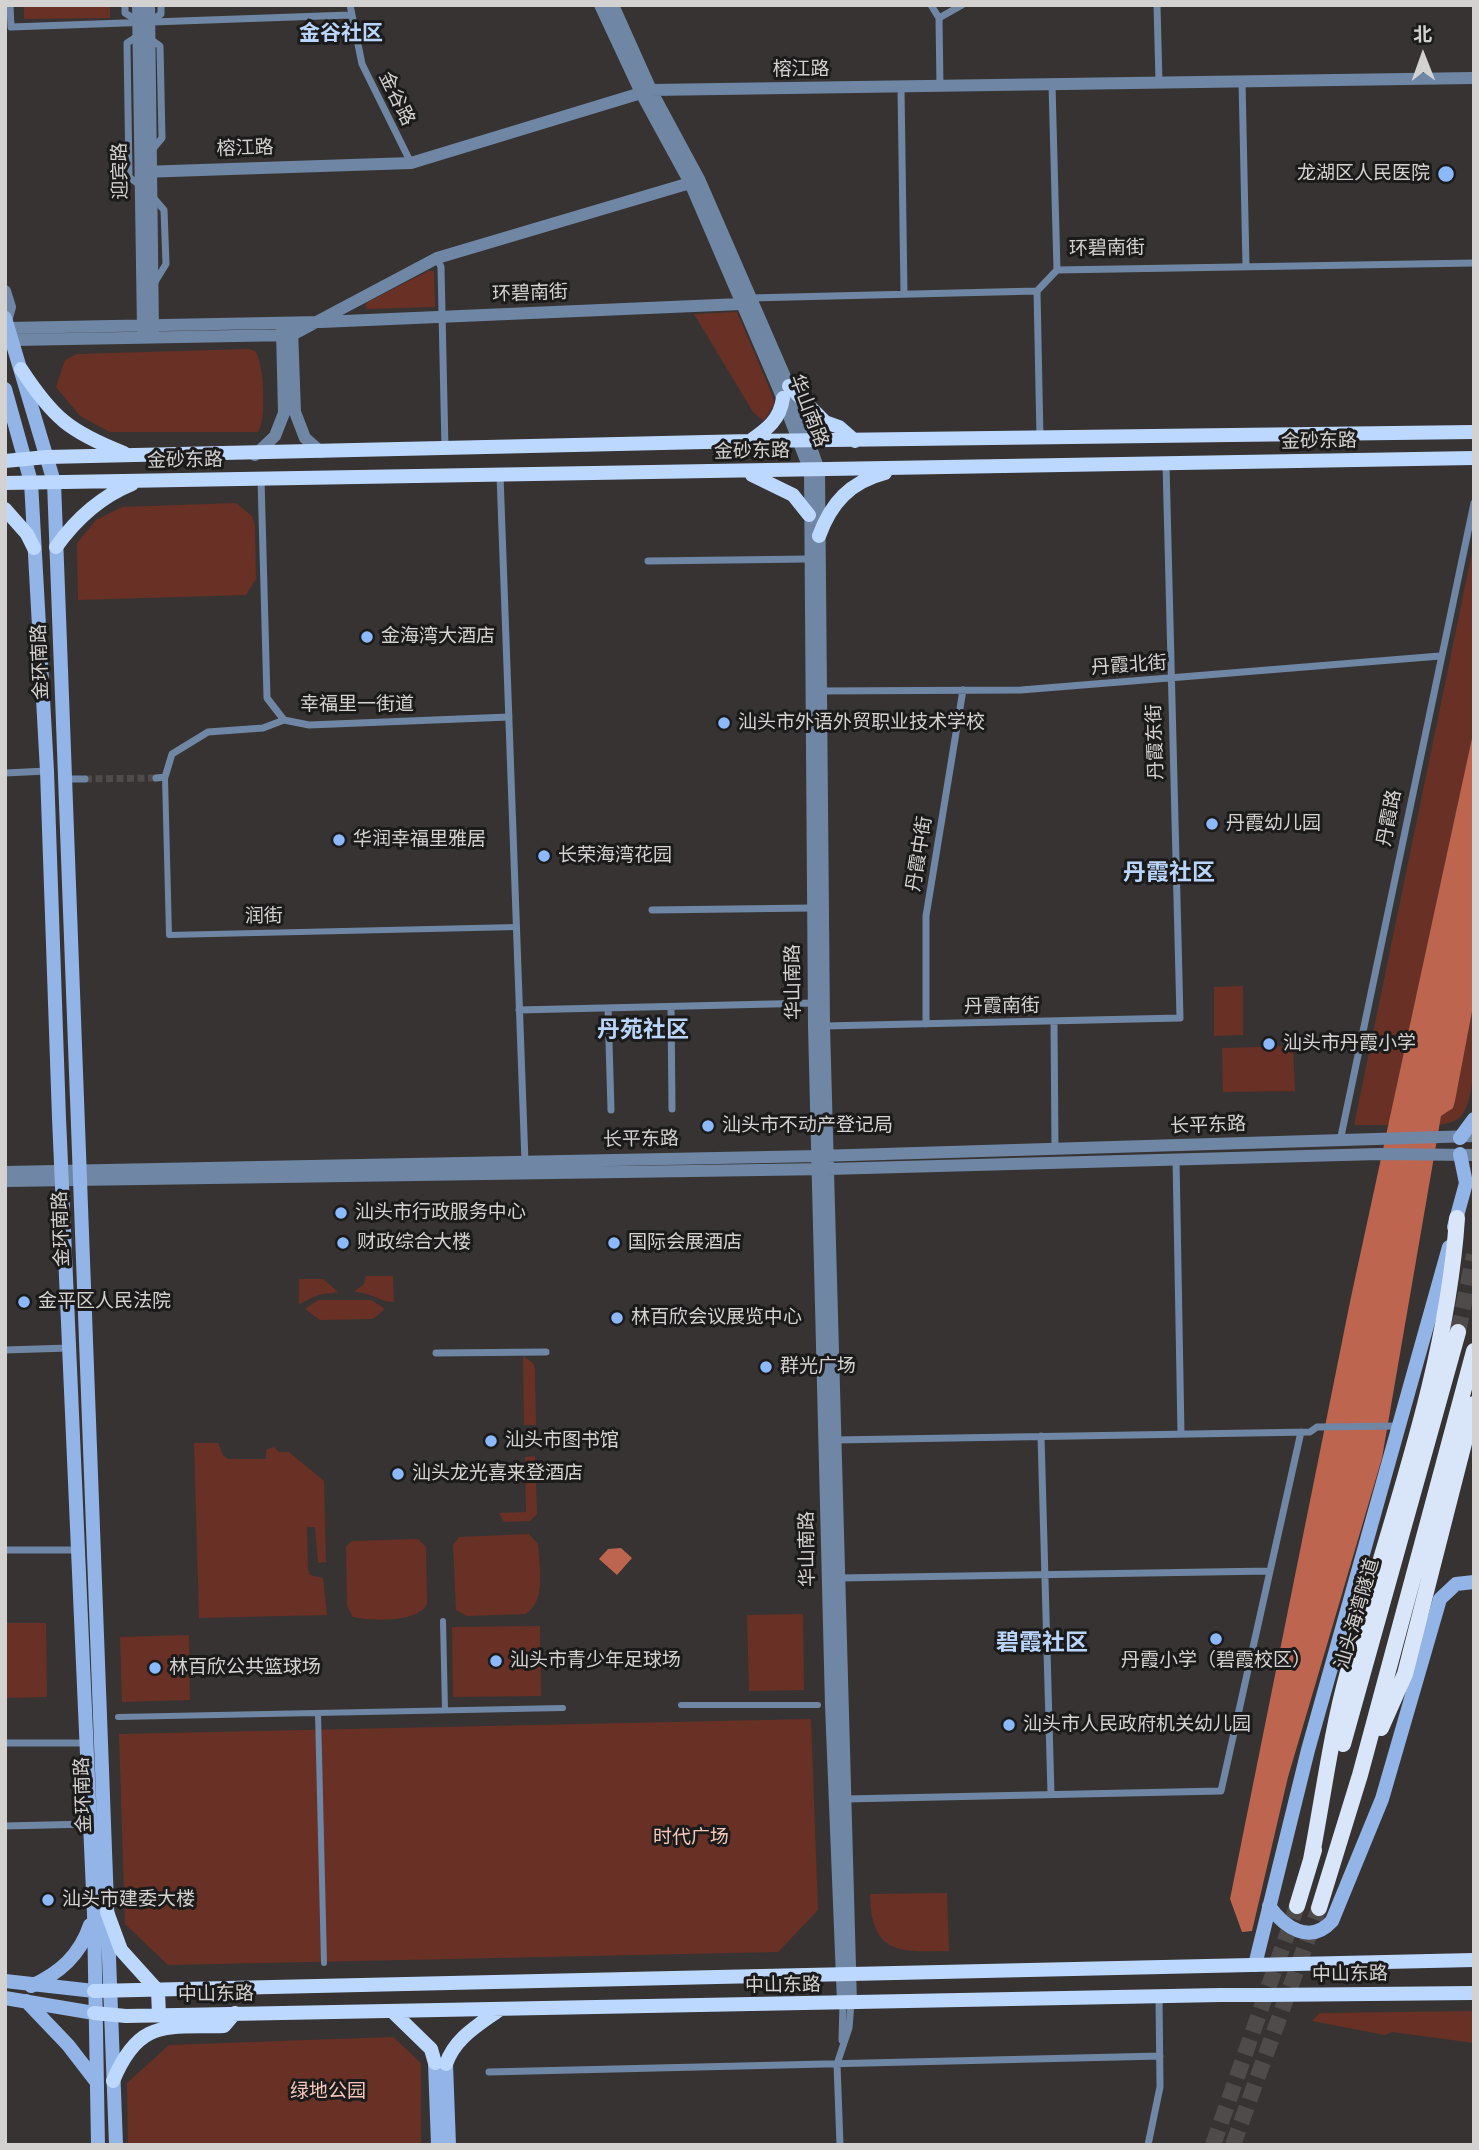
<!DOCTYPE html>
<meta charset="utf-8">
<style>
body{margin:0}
#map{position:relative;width:1479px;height:2150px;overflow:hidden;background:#363332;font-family:Signika,"Noto Sans SC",sans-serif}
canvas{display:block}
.frame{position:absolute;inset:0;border:7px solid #d4d2d1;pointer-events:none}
.north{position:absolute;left:1388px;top:21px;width:70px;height:70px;-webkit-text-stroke:5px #1c1b1b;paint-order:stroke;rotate:359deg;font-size:19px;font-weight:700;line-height:28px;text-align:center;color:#d4d2d1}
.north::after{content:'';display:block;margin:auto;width:24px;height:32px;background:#d4d2d1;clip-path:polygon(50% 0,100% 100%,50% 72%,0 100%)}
</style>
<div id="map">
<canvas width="1479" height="2150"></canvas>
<div class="frame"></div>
<div class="north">北</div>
</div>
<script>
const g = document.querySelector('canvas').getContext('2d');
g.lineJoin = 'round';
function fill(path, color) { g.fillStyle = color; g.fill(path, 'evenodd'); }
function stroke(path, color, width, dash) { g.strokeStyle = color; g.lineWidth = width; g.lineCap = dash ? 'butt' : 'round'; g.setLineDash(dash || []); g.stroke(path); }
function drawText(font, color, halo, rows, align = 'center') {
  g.font = font + ' Signika,"Noto Sans SC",sans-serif'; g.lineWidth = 6; g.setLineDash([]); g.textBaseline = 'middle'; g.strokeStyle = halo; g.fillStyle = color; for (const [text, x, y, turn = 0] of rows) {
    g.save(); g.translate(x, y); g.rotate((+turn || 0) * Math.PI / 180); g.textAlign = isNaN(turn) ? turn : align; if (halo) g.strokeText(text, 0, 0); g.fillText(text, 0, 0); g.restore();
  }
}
const green = new Path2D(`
 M 24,5 L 110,5 L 110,18 L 24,19 Z
 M 428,271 L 434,271 L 435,307 L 366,309 L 366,303 Z
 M 737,312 L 773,397 L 774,404 L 764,421 L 753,412 L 694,314 Z
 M 248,349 L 255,351 C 264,361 267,421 258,432 L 110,432 L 80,416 L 56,387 L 65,360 L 77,354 Z
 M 236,503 L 252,516 L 255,525 L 256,579 L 246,595 L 78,600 L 77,543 L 96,520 L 122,507 Z
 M 1474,543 L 1474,729 L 1390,1125 L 1354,1125 Z
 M 1243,986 L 1243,1035 L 1214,1036 L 1214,987 Z
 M 1474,1001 C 1474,1029 1479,1098 1460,1117 C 1454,1123 1446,1123 1439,1125 L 1441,1116 L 1455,1101 Z
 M 1293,1046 L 1295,1091 L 1223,1092 L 1222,1048 Z
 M 366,1276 L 393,1276 L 394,1302 C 380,1302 371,1292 354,1292 L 364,1284 Z
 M 299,1279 L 323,1279 L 338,1292 L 318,1295 L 299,1304 Z
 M 318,1300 L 371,1300 L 385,1309 L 373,1319 L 320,1320 L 305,1309 Z
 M 523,1356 L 533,1363 L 535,1369 L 536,1425 L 524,1425 Z
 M 194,1443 L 218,1443 L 223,1455 L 228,1459 L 266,1459 L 266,1450 L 274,1447 L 279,1452 L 289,1452 L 324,1481 L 326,1562 L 318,1563 L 315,1527 L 307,1527 L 308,1570 L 310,1575 L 323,1578 L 327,1615 L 199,1618 Z
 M 535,1456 L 537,1514 L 530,1521 L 504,1522 L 499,1513 L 526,1512 L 525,1457 Z
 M 529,1534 L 538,1544 C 539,1567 547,1602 525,1614 L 467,1616 L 456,1610 L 453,1545 L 459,1537 Z
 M 418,1539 L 426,1547 L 427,1604 C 418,1623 371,1621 353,1617 L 347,1606 L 346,1546 L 352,1541 Z
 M 803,1614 L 804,1690 L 749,1691 L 747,1615 Z
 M 5,1623 L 46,1623 L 47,1697 L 5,1698 Z
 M 540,1626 L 541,1696 L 453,1697 L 452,1627 Z
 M 189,1635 L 190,1700 L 122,1702 L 120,1637 Z
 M 811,1719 L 818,1910 L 778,1952 L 168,1965 L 125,1924 L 119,1734 Z
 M 947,1893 L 949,1951 C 900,1952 871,1955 870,1894 Z
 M 1474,2011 L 1474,2043 L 1392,2032 L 1385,2035 L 1312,2021 L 1320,2013 Z
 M 393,2037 L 421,2063 L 421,2145 L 128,2145 L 127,2083 L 169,2045 Z`);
const water = new Path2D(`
 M 1474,729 L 1474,1001 L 1455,1101 L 1453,1108 L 1441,1116 L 1382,1458 L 1288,1777 L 1252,1931 L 1242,1932 L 1230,1899 L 1351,1297 Z
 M 621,1548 L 632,1558 L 617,1575 L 599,1559 L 608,1549 Z`);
const minorTunnel = new Path2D(`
 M 85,779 L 156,778`);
const trunkTunnel = new Path2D(`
 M 1458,1332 L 1474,1255
 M 1213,2145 L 1297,1906
 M 1233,2145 L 1319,1908`);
const pedestrian = new Path2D(`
 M 165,777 L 169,935 L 517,927
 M 443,1621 L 445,1710
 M 681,1705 L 818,1705
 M 318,1713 L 324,1963
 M 118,1717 L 563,1708`);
const minor = new Path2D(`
 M 10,5 L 11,27 L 350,15
 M 125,5 L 125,13 L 138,21
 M 350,5 L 362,64 L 411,163
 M 931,5 L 939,18 L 940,86
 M 1157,5 L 1159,82
 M 939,18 L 962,5
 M 150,21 L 161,14 L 161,5
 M 138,36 L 127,43 L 129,177 L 141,186
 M 149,38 L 160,46 L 162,138 L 152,150
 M 1242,81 L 1246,266
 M 1052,85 L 1057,270
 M 901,88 L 904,294
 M 152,196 L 164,210 L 166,264 L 155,282
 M 437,258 L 441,267 L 445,449
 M 1037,291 L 1040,438
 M 750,298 L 1037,291 L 1057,270 L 1474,263
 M 500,475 L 525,1162
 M 261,479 L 267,698 L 284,720 L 309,725 L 509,717
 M 648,561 L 809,559
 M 820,691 L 1021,690 L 1440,656
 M 5,773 L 47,771
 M 156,778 L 165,777 L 172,754 L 208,732 L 263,728 L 284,720
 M 65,779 L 85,779
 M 652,910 L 812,908
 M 671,1007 L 672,1109
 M 608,1008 L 611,1110
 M 519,1010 L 814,1003
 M 1054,1021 L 1055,1149
 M 926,1024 L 926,916 L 963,690
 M 824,1026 L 1180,1018 L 1166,464
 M 1340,1141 L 1474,503
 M 1176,1158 L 1181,1434
 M 5,1350 L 69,1348
 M 436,1353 L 546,1352
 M 1041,1436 L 1051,1794
 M 835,1440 L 1310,1432 L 1317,1427 L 1399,1426
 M 5,1550 L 78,1550
 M 839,1578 L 1270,1571
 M 5,1743 L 86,1743
 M 845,1799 L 1221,1791 L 1301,1432
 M 5,1826 L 90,1824
 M 842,2040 L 843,2003
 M 489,2072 L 1160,2056
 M 840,2145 L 837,2064 L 849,2028 L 851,2003
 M 1148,2145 L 1160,2087 L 1159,1996`);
const tertiary = new Path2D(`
 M 138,5 L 143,330
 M 149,5 L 153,332
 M 600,5 L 642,95 L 690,183 L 779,390 L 810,471 L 814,1026 L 831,1705 L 843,2003
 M 613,5 L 651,90 L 699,179 L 789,386 L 819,470 L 824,1026 L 851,2003
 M 141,172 L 411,163 L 651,90 L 1474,78
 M 5,291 L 10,307 L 6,321
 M 8,328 L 321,322 L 741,304
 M 292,329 L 295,412 L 305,438 L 321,452
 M 14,340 L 292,335 L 437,258 L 690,183
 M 255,455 L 275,436 L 284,413 L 282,330
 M 5,1172 L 818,1156 L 1474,1136
 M 5,1181 L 828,1169 L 1379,1154 L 1474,1155`);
const secondary = new Path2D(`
 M 5,318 L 54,482 L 116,2145
 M 5,389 L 31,482 L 47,771 L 59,1118 L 94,1914 L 98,2145
 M 1460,1138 L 1474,1119
 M 1454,1227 L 1466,1183 L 1460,1154
 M 1269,1906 C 1285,1928 1310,1945 1332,1921 L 1382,1799 L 1440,1599 L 1456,1584 L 1474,1582
 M 1255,1965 L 1308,1750 L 1449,1247
 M 5,1981 L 94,1991
 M 31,1986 C 60,1973 80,1955 90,1925
 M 5,1998 L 94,2013
 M 26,2001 L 68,2045 L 95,2080
 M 435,2063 L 438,2145
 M 446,2064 L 449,2145`);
const primary = new Path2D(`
 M 21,369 C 53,418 70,432 124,453
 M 789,386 L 825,422 L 839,427 L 855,441
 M 750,441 C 767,429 780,420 783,398
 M 5,461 L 47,457 L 750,441 L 1474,432
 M 752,475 L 793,495 L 809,515
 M 5,483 L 1474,458
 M 5,509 L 27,534 L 34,548
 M 819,536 C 831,503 850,482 885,473
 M 56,547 C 76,519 100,497 132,484
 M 107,1912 L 121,1950 L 158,1991 L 159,2015
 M 94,1991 L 1474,1960
 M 1266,1995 L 1474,1993
 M 94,2013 L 126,2016 L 1221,1995
 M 394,2013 L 431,2049 L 435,2063
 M 446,2064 C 455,2038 477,2026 499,2010
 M 113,2081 C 139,2018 166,2028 224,2026 L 235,2013`);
const trunk = new Path2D(`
 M 1381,1728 L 1405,1674 L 1474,1404
 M 1343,1744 L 1458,1332
 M 1311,1860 C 1323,1798 1331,1733 1348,1672 C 1388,1525 1447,1371 1457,1218
 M 1297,1906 L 1314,1850
 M 1319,1908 L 1360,1775 L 1474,1351`);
const primaryBridge = new Path2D(`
 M 1221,1995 L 1266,1995`);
const markers = [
 [1446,174,9,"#8bb9fc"],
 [367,637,7,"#8bb9fc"],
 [724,723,7,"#8bb9fc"],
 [1212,824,7,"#8bb9fc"],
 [339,840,7,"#8bb9fc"],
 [544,856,7,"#8bb9fc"],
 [1269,1044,7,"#8bb9fc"],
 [708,1126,7,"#8bb9fc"],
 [341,1213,7,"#8bb9fc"],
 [343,1243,7,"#8bb9fc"],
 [614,1243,7,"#8bb9fc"],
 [24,1302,7,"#8bb9fc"],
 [617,1318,7,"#8bb9fc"],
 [766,1367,7,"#8bb9fc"],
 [491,1441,7,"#8bb9fc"],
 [398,1474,7,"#8bb9fc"],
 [1216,1639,7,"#8bb9fc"],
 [496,1661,7,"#8bb9fc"],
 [155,1668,7,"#8bb9fc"],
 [1009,1725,7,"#8bb9fc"],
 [48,1900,7,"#8bb9fc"]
];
const streetNames = [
 ["榕江路",801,70],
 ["金谷路",396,99,64],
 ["榕江路",245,149,-2],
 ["迎宾路",121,171,-91],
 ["环碧南街",1107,249,-1],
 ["环碧南街",530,294,-2],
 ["华山南路",808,411,69],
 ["金砂东路",1319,442,-1],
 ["金砂东路",752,452,-1],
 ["金砂东路",185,461,-1],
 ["金环南路",41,662,-92],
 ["丹霞北街",1129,666,-4],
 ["幸福里一街道",357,705],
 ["丹霞东街",1156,742,-92],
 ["丹霞路",1390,818,-79],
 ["丹霞中街",920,854,-81],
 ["润街",264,917,-1],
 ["华山南路",794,982,-91],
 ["丹霞南街",1002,1007,-1],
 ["长平东路",1208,1126,-2],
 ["长平东路",641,1140,-1],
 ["金环南路",62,1229,-92],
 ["华山南路",808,1549,-91],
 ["汕头海湾隧道",1358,1614,-74],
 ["金环南路",84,1795,-92],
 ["中山东路",1350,1975,-1],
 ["中山东路",783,1986,-1],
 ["中山东路",216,1995,-1]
];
const poiNames = [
 ["龙湖区人民医院",1430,174,"right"],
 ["金海湾大酒店",381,637],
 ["汕头市外语外贸职业技术学校",738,723],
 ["丹霞幼儿园",1226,824],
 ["华润幸福里雅居",353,840],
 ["长荣海湾花园",558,856],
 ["汕头市丹霞小学",1283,1044],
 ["汕头市不动产登记局",722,1126],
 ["汕头市行政服务中心",355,1213],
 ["财政综合大楼",357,1243],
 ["国际会展酒店",628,1243],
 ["金平区人民法院",38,1302],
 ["林百欣会议展览中心",631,1318],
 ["群光广场",780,1367],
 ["汕头市图书馆",505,1441],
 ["汕头龙光喜来登酒店",412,1474],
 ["汕头市青少年足球场",510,1661],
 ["丹霞小学（碧霞校区）",1216,1661,"center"],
 ["林百欣公共篮球场",169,1668],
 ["汕头市人民政府机关幼儿园",1023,1725],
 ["汕头市建委大楼",62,1900]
];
const parkNames = [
 ["时代广场",691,1838],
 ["绿地公园",328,2092]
];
const neighbourhoodNames = [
 ["金谷社区",341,34]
];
const quarterNames = [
 ["丹霞社区",1169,874],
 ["丹苑社区",643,1031],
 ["碧霞社区",1042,1644]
];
fill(green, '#693125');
fill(water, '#be6550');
stroke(minorTunnel, '#4e4b4a', 7, [7, 3.5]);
stroke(trunkTunnel, '#4e4b4a', 16, [16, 8]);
stroke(pedestrian, '#7086a5', 6);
stroke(minor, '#7086a5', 7);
stroke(tertiary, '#7086a5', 12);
stroke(secondary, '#92b4e6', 14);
stroke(primary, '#bdd8fe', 14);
stroke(trunk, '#d9e6fa', 16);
stroke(primaryBridge, '#bdd8fe', 14);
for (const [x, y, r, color] of markers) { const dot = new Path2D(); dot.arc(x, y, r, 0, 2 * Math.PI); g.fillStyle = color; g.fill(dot); stroke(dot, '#1c1b1b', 2.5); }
drawText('19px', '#d4d2d1', '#1c1b1b', streetNames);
drawText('19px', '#d4d2d1', '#1c1b1b', poiNames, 'left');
drawText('19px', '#f7c6ba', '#1c1b1b', parkNames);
drawText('bold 21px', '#bad5fb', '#1c1b1b', neighbourhoodNames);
drawText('bold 23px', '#bad5fb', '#1c1b1b', quarterNames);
</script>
